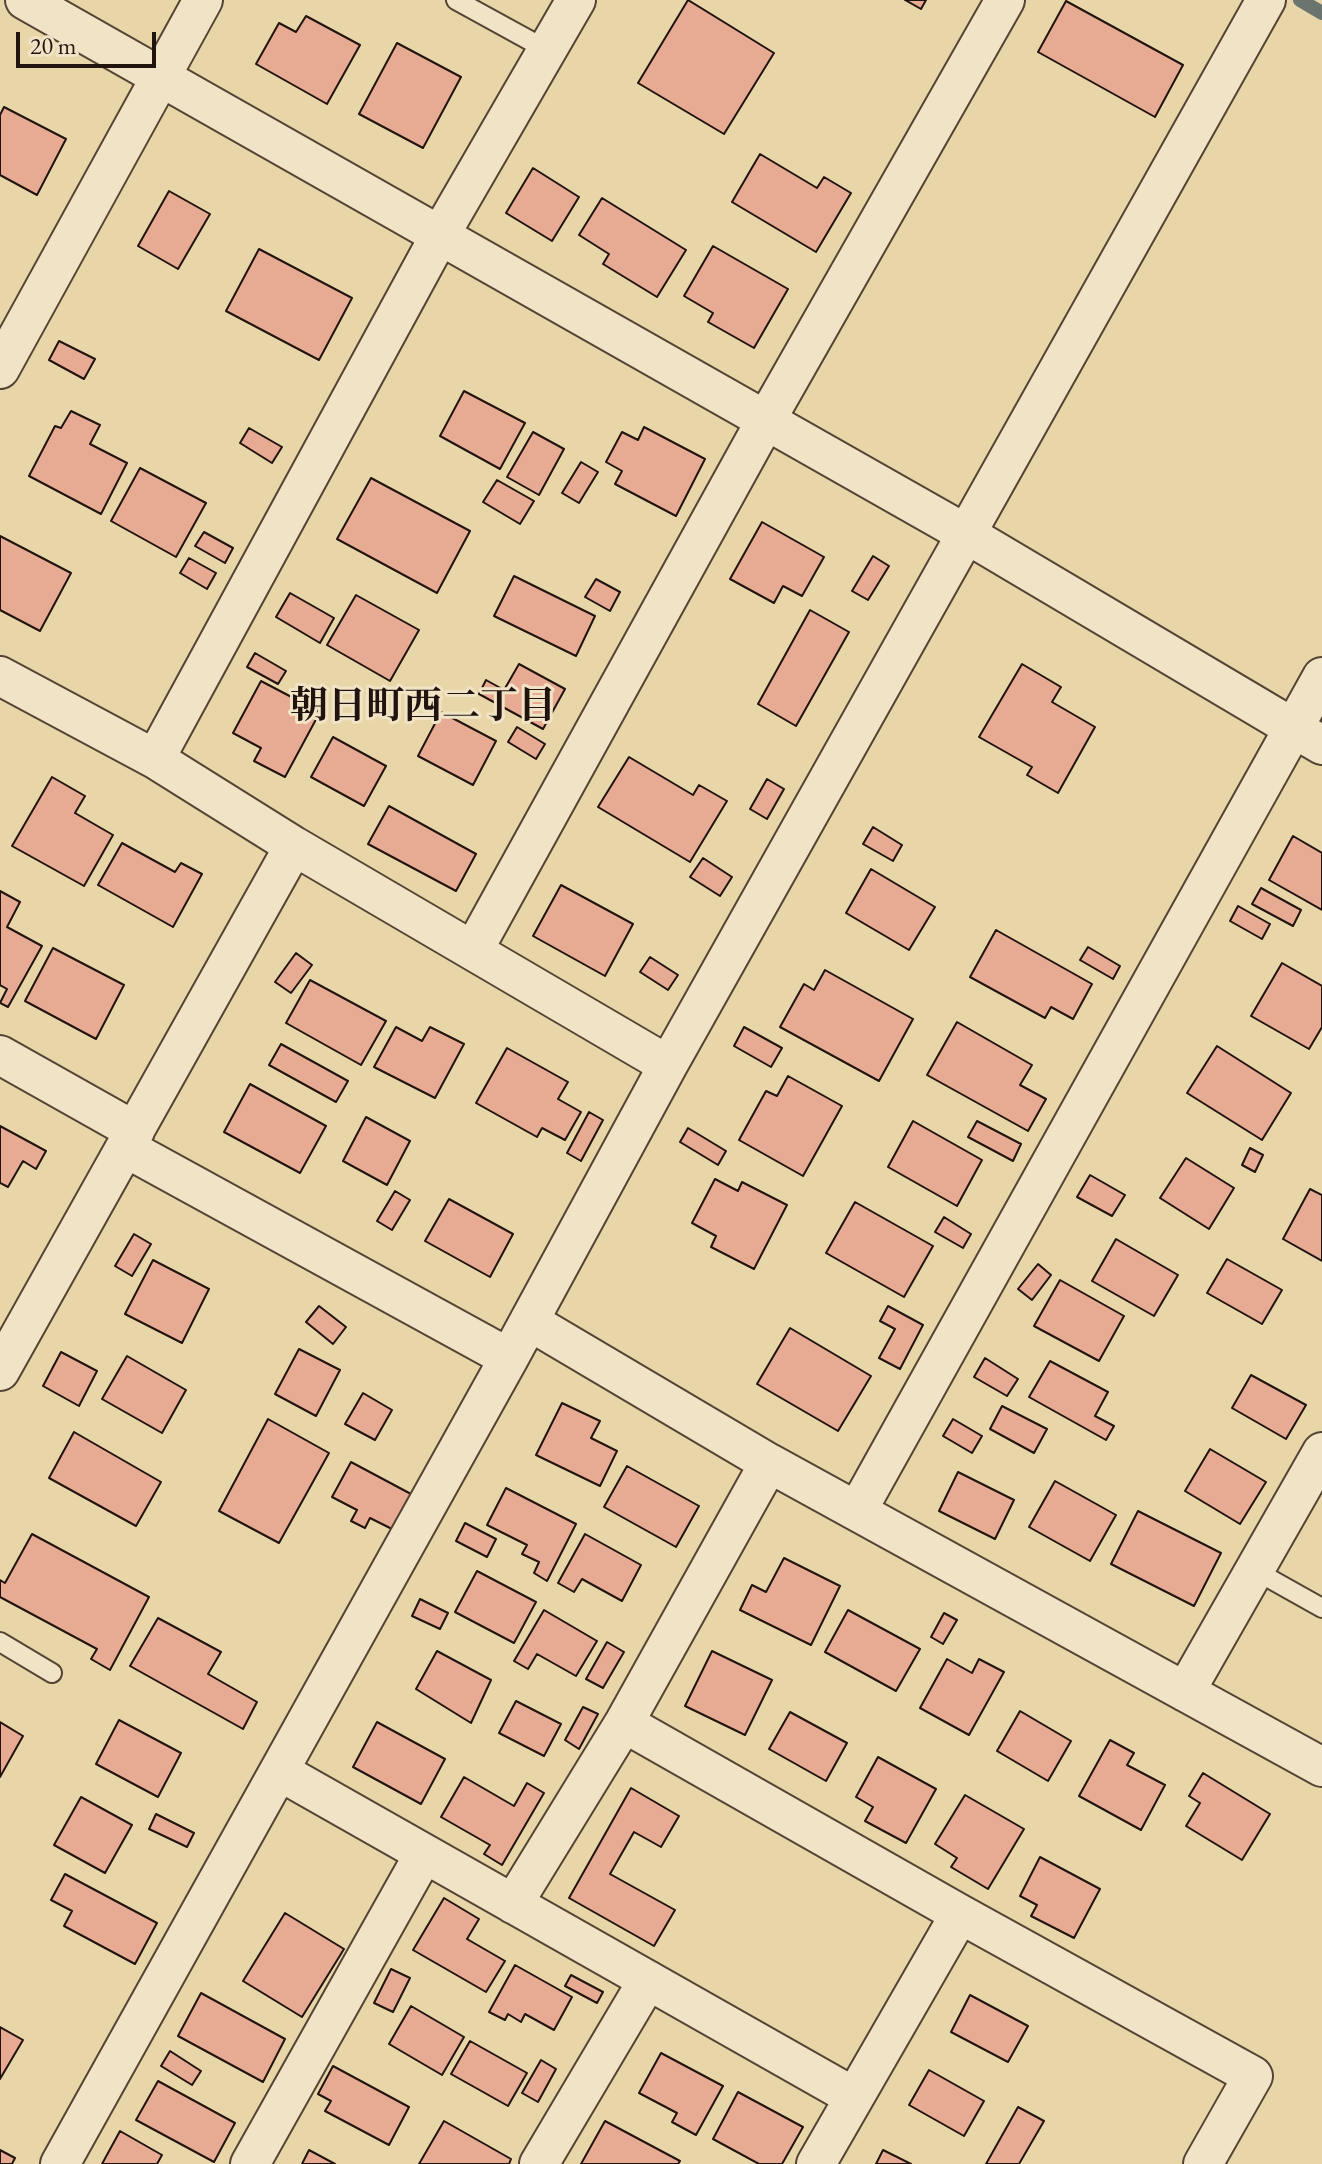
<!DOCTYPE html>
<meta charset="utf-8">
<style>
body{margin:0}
#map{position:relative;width:1322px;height:2164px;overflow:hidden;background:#e9d6a8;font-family:"EB Garamond",serif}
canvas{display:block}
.scale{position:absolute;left:16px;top:32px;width:140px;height:36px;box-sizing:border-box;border:4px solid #21130e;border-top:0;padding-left:10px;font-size:24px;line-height:28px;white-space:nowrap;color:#21130e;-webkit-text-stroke:6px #f1e4c6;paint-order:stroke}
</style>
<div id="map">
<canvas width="1322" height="2164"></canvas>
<div class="scale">20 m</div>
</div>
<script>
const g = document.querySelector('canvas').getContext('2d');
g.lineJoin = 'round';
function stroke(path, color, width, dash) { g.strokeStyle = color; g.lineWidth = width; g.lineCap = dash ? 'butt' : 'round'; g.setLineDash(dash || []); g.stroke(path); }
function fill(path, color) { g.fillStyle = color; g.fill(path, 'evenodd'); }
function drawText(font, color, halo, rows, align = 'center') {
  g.font = font + ' "EB Garamond","Noto Serif JP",serif'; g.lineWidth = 6; g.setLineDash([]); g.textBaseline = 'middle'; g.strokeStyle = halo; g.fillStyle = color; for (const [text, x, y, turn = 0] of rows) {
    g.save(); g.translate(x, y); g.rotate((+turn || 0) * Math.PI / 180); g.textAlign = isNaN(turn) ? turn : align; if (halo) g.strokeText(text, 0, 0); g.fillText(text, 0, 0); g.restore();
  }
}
const stream = new Path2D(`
 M 1300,0 L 1322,13`);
const building = new Path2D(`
 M 688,0 L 774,53 L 724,134 L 638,83 Z
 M 905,0 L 926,0 L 921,9 Z
 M 1066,1 L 1183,65 L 1155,117 L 1038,52 Z
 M 306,16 L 360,45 L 327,104 L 256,64 L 279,23 L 296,32 Z
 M 397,43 L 461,77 L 423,148 L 359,114 Z
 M 4,107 L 66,139 L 37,195 L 0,175 L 0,115 Z
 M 760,154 L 817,188 L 824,177 L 851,193 L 816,252 L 732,202 Z
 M 533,168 L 579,197 L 552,241 L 506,213 Z
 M 169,191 L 210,214 L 178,269 L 138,246 Z
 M 602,198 L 686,250 L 657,297 L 603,264 L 609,254 L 579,235 Z
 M 713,246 L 788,289 L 754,348 L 708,322 L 713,313 L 684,296 Z
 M 259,249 L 352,298 L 319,360 L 226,311 Z
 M 59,341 L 95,359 L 84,379 L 49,360 Z
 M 464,391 L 525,423 L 500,469 L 440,436 Z
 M 71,411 L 100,425 L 90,444 L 127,463 L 101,514 L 29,476 L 55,426 L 61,428 Z
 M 644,427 L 705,459 L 676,516 L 615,484 L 622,471 L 606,462 L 622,432 L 638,440 Z
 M 249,428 L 282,447 L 272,463 L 240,443 Z
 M 533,432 L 564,449 L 539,495 L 507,477 Z
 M 581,462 L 598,472 L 579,503 L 562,493 Z
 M 140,468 L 206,503 L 176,557 L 111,521 Z
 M 371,478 L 470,531 L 437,593 L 337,539 Z
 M 497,480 L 534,501 L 520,524 L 483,502 Z
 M 762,522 L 824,557 L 802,596 L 783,586 L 774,603 L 730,579 Z
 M 204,532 L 233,548 L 225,563 L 195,546 Z
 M 0,536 L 71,573 L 40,631 L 0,610 Z
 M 873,556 L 889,566 L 868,600 L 852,591 Z
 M 189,558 L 216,573 L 207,589 L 180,573 Z
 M 514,576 L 595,616 L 576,656 L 494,616 Z
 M 596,579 L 620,592 L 610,611 L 585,597 Z
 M 290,593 L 334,618 L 320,643 L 276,617 Z
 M 356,595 L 419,630 L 390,681 L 327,645 Z
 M 810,610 L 849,632 L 796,726 L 758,704 Z
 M 255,653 L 286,671 L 278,684 L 247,667 Z
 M 519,664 L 565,689 L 543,729 L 479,694 L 486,680 L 504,690 Z
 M 1022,664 L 1061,687 L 1052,702 L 1095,727 L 1058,793 L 1027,775 L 1032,767 L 979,737 Z
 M 261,681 L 320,712 L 285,777 L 254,761 L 261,748 L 233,733 Z
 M 441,712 L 496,741 L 473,785 L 418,756 Z
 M 517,727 L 545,744 L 536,759 L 508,742 Z
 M 333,737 L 386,766 L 364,806 L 311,777 Z
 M 629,757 L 693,795 L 699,785 L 727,801 L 690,862 L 598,807 Z
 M 52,777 L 85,796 L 75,813 L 113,835 L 84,886 L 12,846 Z
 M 767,779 L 784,789 L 767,819 L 750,809 Z
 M 389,806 L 476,854 L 456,891 L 368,844 Z
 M 873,827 L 902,845 L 893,861 L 863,844 Z
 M 1293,836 L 1322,853 L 1322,910 L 1269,880 Z
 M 122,843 L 175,872 L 181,863 L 202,874 L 173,927 L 98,885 Z
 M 703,858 L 732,877 L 720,896 L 690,877 Z
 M 871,869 L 935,907 L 909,950 L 846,913 Z
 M 561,885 L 633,924 L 605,976 L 533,936 Z
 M 1261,888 L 1301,910 L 1293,926 L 1252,904 Z
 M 0,891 L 20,902 L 7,927 L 42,946 L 8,1007 L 0,1003 L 7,989 L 0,985 Z
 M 1238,906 L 1270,924 L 1262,939 L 1230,921 Z
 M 996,930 L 1092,984 L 1073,1019 L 1051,1007 L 1045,1018 L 970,977 Z
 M 1088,947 L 1120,966 L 1113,979 L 1080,960 Z
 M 53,948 L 124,985 L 96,1039 L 25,1001 Z
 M 296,953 L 312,965 L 291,993 L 275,982 Z
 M 650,957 L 678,975 L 668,990 L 640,972 Z
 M 1282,963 L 1322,986 L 1322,1027 L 1309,1049 L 1251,1016 Z
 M 825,970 L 913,1019 L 879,1081 L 780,1027 L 804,984 L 814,990 Z
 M 310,980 L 386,1021 L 361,1065 L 286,1023 Z
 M 957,1022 L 1032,1065 L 1020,1085 L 1046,1099 L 1028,1131 L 927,1075 Z
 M 396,1027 L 422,1041 L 430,1027 L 464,1044 L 435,1098 L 374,1067 Z
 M 744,1027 L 782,1048 L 771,1067 L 734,1046 Z
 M 281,1044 L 348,1081 L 336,1102 L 269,1065 Z
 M 1217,1046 L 1291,1093 L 1262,1140 L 1187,1093 Z
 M 507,1048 L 568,1082 L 558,1099 L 581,1112 L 565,1140 L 542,1128 L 537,1137 L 476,1103 Z
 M 788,1076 L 842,1106 L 803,1176 L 739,1140 L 766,1091 L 777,1096 Z
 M 250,1084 L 326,1126 L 300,1173 L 224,1132 Z
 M 589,1112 L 603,1120 L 581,1161 L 567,1153 Z
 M 366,1117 L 410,1141 L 387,1185 L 343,1161 Z
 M 913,1121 L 982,1160 L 957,1206 L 888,1167 Z
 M 977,1121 L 1021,1144 L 1013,1161 L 968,1137 Z
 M 0,1126 L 46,1151 L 36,1169 L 23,1161 L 8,1187 L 0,1183 Z
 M 688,1128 L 726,1151 L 718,1165 L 680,1142 Z
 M 1250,1148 L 1263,1155 L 1255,1172 L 1242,1165 Z
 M 1186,1158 L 1234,1188 L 1209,1229 L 1160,1198 Z
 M 1090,1175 L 1125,1195 L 1112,1216 L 1077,1197 Z
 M 715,1179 L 738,1191 L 742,1182 L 787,1205 L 754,1269 L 711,1247 L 716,1236 L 692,1223 Z
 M 1310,1189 L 1322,1195 L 1322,1261 L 1283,1239 Z
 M 395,1191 L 410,1200 L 392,1230 L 377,1221 Z
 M 449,1199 L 513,1234 L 490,1277 L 425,1241 Z
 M 855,1202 L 933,1246 L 904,1297 L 826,1253 Z
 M 944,1217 L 971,1234 L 963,1248 L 935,1232 Z
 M 134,1234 L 151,1244 L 132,1276 L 115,1266 Z
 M 1116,1239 L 1178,1275 L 1154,1316 L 1092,1281 Z
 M 1227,1259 L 1282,1290 L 1262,1324 L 1207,1293 Z
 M 153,1260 L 209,1289 L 182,1343 L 125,1314 Z
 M 1038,1264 L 1051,1275 L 1032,1300 L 1018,1289 Z
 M 1060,1280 L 1124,1316 L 1099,1361 L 1034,1326 Z
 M 319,1306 L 346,1327 L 333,1344 L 306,1322 Z
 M 888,1306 L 923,1325 L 900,1369 L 879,1358 L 895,1329 L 880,1321 Z
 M 790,1328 L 871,1376 L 838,1431 L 757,1384 Z
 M 299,1349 L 340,1370 L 316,1416 L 275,1394 Z
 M 61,1352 L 97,1371 L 79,1406 L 43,1386 Z
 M 127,1356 L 186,1390 L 162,1433 L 102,1399 Z
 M 985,1358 L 1018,1379 L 1007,1396 L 974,1377 Z
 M 1050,1361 L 1108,1392 L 1095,1416 L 1114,1426 L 1106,1440 L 1029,1397 Z
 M 1251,1375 L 1306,1405 L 1286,1439 L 1232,1408 Z
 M 363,1393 L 392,1410 L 375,1440 L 345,1424 Z
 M 562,1403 L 600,1421 L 591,1438 L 617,1451 L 600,1486 L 536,1455 Z
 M 1002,1406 L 1047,1429 L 1034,1453 L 990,1429 Z
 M 268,1419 L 329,1453 L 279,1543 L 219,1511 Z
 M 953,1419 L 982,1436 L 972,1453 L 943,1436 Z
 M 74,1432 L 161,1482 L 136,1526 L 49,1478 Z
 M 1210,1449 L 1266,1482 L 1240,1524 L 1185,1491 Z
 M 351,1462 L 411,1494 L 392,1529 L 370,1518 L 365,1528 L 351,1521 L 357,1510 L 332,1497 Z
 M 627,1466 L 699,1506 L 676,1547 L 604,1507 Z
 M 958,1472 L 1014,1500 L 995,1539 L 939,1511 Z
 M 1055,1481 L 1116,1515 L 1090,1561 L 1029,1527 Z
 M 506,1488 L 576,1524 L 547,1581 L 534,1573 L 539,1562 L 522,1554 L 527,1545 L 487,1525 Z
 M 1138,1511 L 1221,1553 L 1194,1606 L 1111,1564 Z
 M 465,1523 L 496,1539 L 487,1557 L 456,1541 Z
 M 32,1534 L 149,1597 L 110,1670 L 91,1659 L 97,1649 L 0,1597 L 0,1580 L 5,1583 Z
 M 585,1534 L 641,1565 L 622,1601 L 582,1579 L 574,1592 L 558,1583 Z
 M 784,1558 L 840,1586 L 811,1645 L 740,1610 L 752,1585 L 766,1592 Z
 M 477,1571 L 536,1602 L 514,1643 L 455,1612 Z
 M 420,1599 L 448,1613 L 440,1629 L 412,1616 Z
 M 544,1610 L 597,1641 L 576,1676 L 537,1654 L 528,1669 L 514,1661 Z
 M 848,1610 L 920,1649 L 896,1691 L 825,1652 Z
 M 944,1613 L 957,1620 L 943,1644 L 931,1637 Z
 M 158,1618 L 221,1652 L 208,1674 L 257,1702 L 243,1729 L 130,1666 Z
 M 607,1642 L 624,1652 L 603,1688 L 586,1679 Z
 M 437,1651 L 491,1680 L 471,1723 L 416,1689 Z
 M 712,1651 L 772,1680 L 745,1735 L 685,1706 Z
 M 947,1659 L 972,1673 L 979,1659 L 1004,1672 L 969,1735 L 920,1708 Z
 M 516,1701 L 561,1724 L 544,1756 L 499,1733 Z
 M 583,1707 L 598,1714 L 579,1749 L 565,1740 Z
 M 1020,1711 L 1071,1741 L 1048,1781 L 997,1751 Z
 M 790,1712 L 847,1743 L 826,1781 L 769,1749 Z
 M 119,1720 L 181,1753 L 158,1797 L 96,1764 Z
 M 0,1722 L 23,1736 L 0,1777 Z
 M 377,1722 L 445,1759 L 421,1804 L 353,1767 Z
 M 1110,1740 L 1134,1753 L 1127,1765 L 1165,1785 L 1141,1830 L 1079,1796 Z
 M 878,1757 L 936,1789 L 906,1843 L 865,1821 L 873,1807 L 856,1797 Z
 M 1203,1773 L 1270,1814 L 1242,1860 L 1186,1826 L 1200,1803 L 1189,1796 Z
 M 464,1777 L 514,1806 L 527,1783 L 544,1793 L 502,1865 L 484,1854 L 490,1845 L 441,1817 Z
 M 631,1788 L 679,1816 L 661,1847 L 634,1832 L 610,1874 L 675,1910 L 654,1946 L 569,1898 Z
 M 965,1795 L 1024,1829 L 988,1889 L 951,1867 L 957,1858 L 935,1844 Z
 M 81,1797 L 132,1825 L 105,1873 L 54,1845 Z
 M 156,1814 L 194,1833 L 187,1847 L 149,1829 Z
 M 1040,1857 L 1100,1889 L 1074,1938 L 1031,1916 L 1037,1905 L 1020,1896 Z
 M 65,1874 L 157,1923 L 135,1964 L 64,1926 L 72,1911 L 51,1900 Z
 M 444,1898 L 479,1919 L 467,1939 L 505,1961 L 486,1992 L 413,1950 Z
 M 285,1913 L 344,1949 L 302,2017 L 243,1981 Z
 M 515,1965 L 572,1997 L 554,2030 L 525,2014 L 521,2022 L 508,2014 L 505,2020 L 489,2012 Z
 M 391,1969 L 410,1978 L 393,2012 L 374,2003 Z
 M 571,1975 L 603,1992 L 597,2003 L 565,1986 Z
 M 201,1993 L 285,2039 L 263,2082 L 178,2036 Z
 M 970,1995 L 1028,2026 L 1008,2062 L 951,2032 Z
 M 411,2006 L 464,2037 L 442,2075 L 389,2044 Z
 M 0,2027 L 23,2040 L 0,2079 Z
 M 470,2041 L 527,2073 L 508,2106 L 451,2074 Z
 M 170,2051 L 201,2071 L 192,2085 L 161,2066 Z
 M 661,2053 L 723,2086 L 696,2135 L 672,2122 L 677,2113 L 639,2093 Z
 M 541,2060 L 556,2069 L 538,2102 L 522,2093 Z
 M 333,2066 L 409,2107 L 389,2145 L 325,2111 L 331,2101 L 318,2094 Z
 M 929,2070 L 984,2101 L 964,2136 L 909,2105 Z
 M 158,2081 L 235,2123 L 214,2162 L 136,2120 Z
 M 738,2092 L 803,2127 L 782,2164 L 759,2164 L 713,2139 Z
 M 1018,2107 L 1044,2121 L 1019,2164 L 986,2164 Z
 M 444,2121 L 511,2159 L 509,2164 L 419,2164 Z
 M 605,2121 L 680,2161 L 678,2164 L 581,2164 Z
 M 120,2131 L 162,2155 L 157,2164 L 102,2164 Z
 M 0,2150 L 15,2158 L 12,2164 L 0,2164 Z
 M 309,2150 L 335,2164 L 302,2164 Z
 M 883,2150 L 911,2164 L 876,2164 Z`);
const service = new Path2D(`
 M 456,0 L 547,50
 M 1256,1571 L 1322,1608
 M 0,1642 L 52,1673`);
const minor = new Path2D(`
 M 25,0 L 968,535 L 1322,745
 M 0,369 L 203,0
 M 0,676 L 155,759 L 294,846 L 668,1065
 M 155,759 L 440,235 L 576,0
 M 474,949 L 766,420 L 1005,0
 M 0,1055 L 135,1131
 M 126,1148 L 509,1358
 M 529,1321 L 769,1463 L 1322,1767
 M 0,1371 L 294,846
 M 769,1463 L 624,1723 L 960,1914 L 1253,2076 L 1203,2164
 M 857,1511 L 1322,677
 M 1185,1692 L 1322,1452
 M 279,1771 L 854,2097
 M 513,1904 L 624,1723
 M 60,2164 L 509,1358 L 668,1065 L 1266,0
 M 250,2164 L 424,1854
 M 539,2164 L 648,1980
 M 816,2164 L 960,1914`);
const neighbourhoodNames = [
 ["朝日町西二丁目",423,708]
];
stroke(stream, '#6a7570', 14);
fill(building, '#e7aa93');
stroke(building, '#21130e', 2);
stroke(service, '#534434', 22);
stroke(minor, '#534434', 42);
stroke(service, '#f1e4c6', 18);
stroke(minor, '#f1e4c6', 38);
drawText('bold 38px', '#21130e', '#f1e4c6', neighbourhoodNames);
</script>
